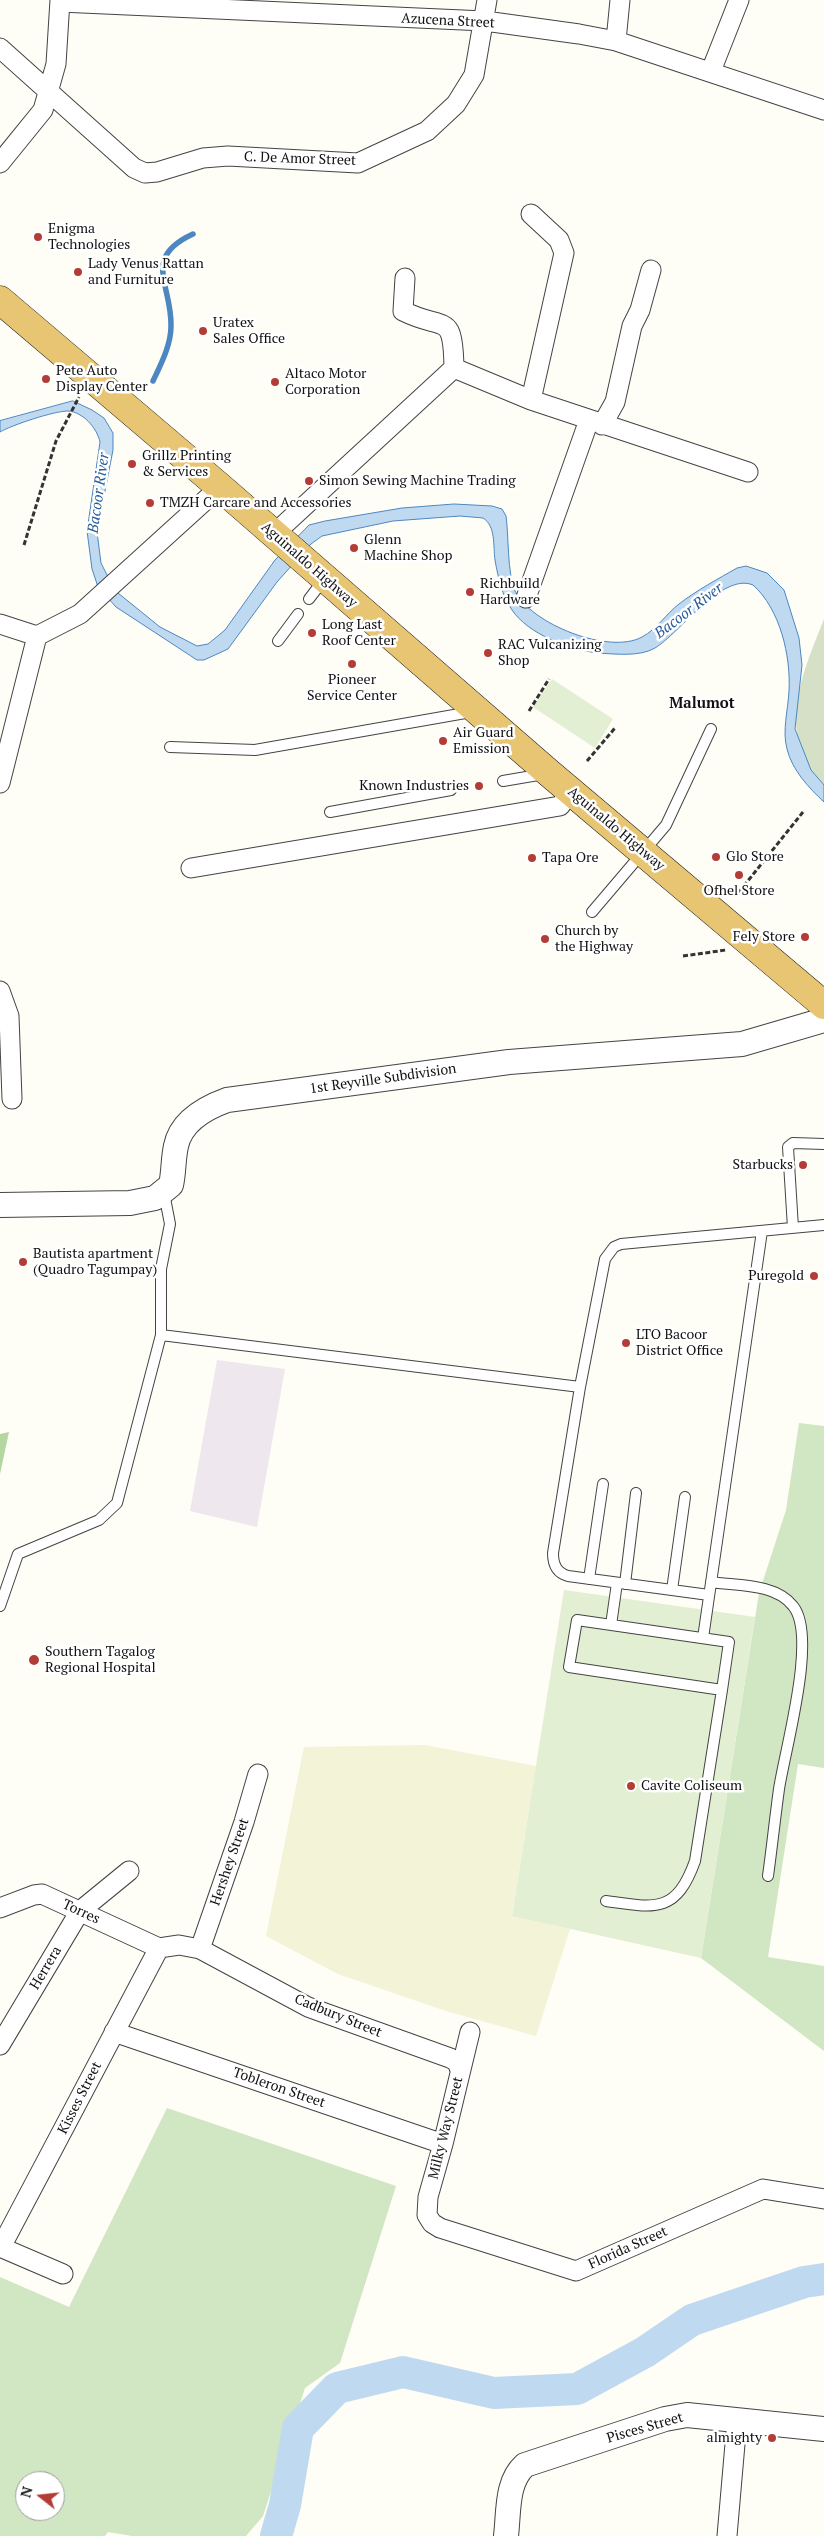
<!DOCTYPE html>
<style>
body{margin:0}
#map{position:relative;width:824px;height:2536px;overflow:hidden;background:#fefdf6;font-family:"PT Serif",serif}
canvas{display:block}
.north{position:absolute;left:15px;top:2471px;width:50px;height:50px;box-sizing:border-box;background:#fff;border:1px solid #a0a0a0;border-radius:50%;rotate:286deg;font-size:14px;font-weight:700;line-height:20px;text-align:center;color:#111}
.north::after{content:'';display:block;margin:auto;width:18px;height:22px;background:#b43c36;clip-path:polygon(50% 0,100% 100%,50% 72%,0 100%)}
</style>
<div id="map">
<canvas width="824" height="2536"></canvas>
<div class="north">N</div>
</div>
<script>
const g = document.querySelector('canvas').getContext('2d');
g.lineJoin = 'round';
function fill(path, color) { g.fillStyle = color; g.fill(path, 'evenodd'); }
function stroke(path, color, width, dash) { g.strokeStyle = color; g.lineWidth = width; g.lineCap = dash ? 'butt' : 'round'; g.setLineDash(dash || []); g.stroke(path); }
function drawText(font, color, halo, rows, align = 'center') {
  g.font = font + ' "PT Serif",serif'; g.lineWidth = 5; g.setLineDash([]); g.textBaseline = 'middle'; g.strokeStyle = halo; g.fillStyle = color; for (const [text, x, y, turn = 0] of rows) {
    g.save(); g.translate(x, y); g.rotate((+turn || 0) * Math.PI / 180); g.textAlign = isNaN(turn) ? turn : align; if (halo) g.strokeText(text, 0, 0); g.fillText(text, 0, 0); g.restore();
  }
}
const industrial = new Path2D(`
 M 217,1360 L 285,1369 L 257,1527 L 190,1511 Z`);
const farmland = new Path2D(`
 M 425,1745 L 536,1766 L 512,1915 L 570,1929 L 536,2036 L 446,2011 L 338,1974 L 266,1936 L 304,1747 Z`);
const green = new Path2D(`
 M 799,1423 L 824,1426 L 824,1768 L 798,1764 L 768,1957 L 824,1966 L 824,2051 L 701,1958 L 759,1593 L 786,1510 Z
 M 167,2108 L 396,2186 L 340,2363 L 305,2388 L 263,2516 L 246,2536 L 132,2536 L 108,2532 L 105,2536 L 0,2536 L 0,2277 L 69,2307 ZM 25,2481 L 55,2481 L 55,2511 L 25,2511 Z`);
const forest = new Path2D(`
 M 9,1432 L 0,1474 L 0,1434 Z`);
const cemetery = new Path2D(`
 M 824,619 L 824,785 C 774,734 802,675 824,619 Z`);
const pitch = new Path2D(`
 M 552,679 L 613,719 L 595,748 L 533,707 Z
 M 564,1590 L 755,1617 L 701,1958 L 512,1916 Z`);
const water = new Path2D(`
 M 73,401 L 92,410 L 104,418 L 113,433 L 113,450 L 97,532 L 101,563 L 109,579 L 118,593 L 160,627 L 197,646 L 208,644 L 225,630 L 275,560 L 309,525 L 325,521 L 402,508 L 454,504 L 492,506 L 502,509 L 506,516 C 509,537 507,572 515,591 C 531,624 609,655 642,637 C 657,629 666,614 679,604 C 697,590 718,579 737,568 L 746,566 L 767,573 L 784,590 L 799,638 L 802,665 L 795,729 L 811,770 L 824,785 L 824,802 C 809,788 792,770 787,749 C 782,731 788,710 789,691 C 791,656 780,609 753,585 C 722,572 679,634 655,648 C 640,657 615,654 598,653 C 570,650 528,634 512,610 C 502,596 498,577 495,560 C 493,546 496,526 483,518 L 460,516 L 393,521 L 322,536 L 311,544 L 277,582 L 228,649 L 204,660 L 197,660 L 116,607 L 98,587 L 92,569 L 87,531 L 100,442 C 97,428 83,412 68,411 C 54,411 12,425 0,432 L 0,421 Z`);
const stream = new Path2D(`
 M 153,381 C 161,364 171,345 171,326 C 172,284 141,258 193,234`);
const river = new Path2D(`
 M 276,2536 L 285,2505 L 298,2428 L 337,2388 L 403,2372 L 494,2393 L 577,2389 L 645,2352 L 692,2320 L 804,2282 L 824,2279`);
const path = new Path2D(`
 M 24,545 L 56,441 L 79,397
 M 529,711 L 549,679
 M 587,761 L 615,728
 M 739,892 L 803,812
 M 683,956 L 726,950`);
const service = new Path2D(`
 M 309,599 L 325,578
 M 278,641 L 298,614
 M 170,747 L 255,750 L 471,712
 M 503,781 L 544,774
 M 330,812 L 451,790
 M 592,912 L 666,825 L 711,729
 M 793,1228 L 788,1147 L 793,1143 L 824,1144
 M 161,1335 L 580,1387
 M 589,1579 L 603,1484
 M 711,1582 C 737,1586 775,1583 793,1606 C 818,1636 785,1749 779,1789 C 775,1818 772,1847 768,1876
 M 625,1584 L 636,1493
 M 672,1590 L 685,1497
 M 709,1595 L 568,1576 C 557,1573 553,1565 553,1553 L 580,1387 L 605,1259 L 614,1247 L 621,1244 L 824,1225
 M 0,1606 L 18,1554 L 99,1520 L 117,1503 L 161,1335 L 161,1269 L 170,1224 L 164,1193
 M 577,1620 L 729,1642 L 722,1690 L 569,1667 Z
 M 611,1625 L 617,1583
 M 703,1638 L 762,1231
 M 606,1901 C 655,1908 676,1914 695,1861 L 722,1690`);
const minor = new Path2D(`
 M 60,2 L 485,21 L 579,34 L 616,41 L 824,110
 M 616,41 L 620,0
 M 0,48 L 134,168 L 145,173 L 157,172 L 203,158 L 228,156 L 358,163 L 427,131 L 456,104 L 474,75 L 487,0
 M 711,71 L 739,0
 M 0,163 L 43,110 L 56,64 L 60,0
 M 531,214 L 559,240 L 564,253 L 531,400
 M 454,368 L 531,400 L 748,472
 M 602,425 L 615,402 L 632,326 L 640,310 L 651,270
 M 274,534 L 454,368 C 453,310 445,332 403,311 L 405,278
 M 526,598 L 589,420
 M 0,624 L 37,636 L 80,614 L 220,487
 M 0,783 L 37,636
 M 191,868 L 560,806 L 571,791
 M 0,991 L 9,1016 L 12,1099
 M 0,1908 L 34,1895 L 42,1894 L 159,1948
 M 159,1948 L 179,1945 L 200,1949 L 308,2007 L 450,2058 L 457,2062 L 460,2070
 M 200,1949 L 244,1822 L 258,1774
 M 114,2032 L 443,2144
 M 470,2032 L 443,2144 L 428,2197 L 427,2215 L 432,2223 L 440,2228 L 576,2271 L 763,2189 L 824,2199
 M 0,2045 L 80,1911 L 129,1871
 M 0,2247 L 63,2274
 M 1,2247 L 159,1948
 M 727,2536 L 737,2421`);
const tertiary = new Path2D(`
 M 0,1205 L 130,1203 L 155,1198 L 171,1185 C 174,1172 173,1159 176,1146 C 181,1121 205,1108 227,1100 L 509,1062 L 742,1044 L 824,1020
 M 506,2536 C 509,2511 506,2482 525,2465 L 665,2419 L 687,2415 L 824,2429`);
const trunk = new Path2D(`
 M 0,300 L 220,487 L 549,773 L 824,1005`);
const markers = [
 [38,237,5,"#b43c36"],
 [78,272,5,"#b43c36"],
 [203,331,5,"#b43c36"],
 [46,379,5,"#b43c36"],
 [275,382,5,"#b43c36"],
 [132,464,5,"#b43c36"],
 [309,481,5,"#b43c36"],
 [150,503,5,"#b43c36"],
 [354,548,5,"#b43c36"],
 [470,592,5,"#b43c36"],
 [312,633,5,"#b43c36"],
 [488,653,5,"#b43c36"],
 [352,664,5,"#b43c36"],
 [443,741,5,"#b43c36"],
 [479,786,5,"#b43c36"],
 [716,857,5,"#b43c36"],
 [532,858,5,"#b43c36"],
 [739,875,5,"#b43c36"],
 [805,937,5,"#b43c36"],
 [545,939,5,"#b43c36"],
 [803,1165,5,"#b43c36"],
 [23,1262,5,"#b43c36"],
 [814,1276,5,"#b43c36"],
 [626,1343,5,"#b43c36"],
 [34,1660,6,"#b43c36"],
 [631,1786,5,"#b43c36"],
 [772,2438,5,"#b43c36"]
];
const streetNames = [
 ["Azucena Street",448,21,3],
 ["C. De Amor Street",300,159,2],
 ["Aguinaldo Highway",309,565,41],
 ["Aguinaldo Highway",616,829,40],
 ["1st Reyville Subdivision",383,1079,-8],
 ["Hershey Street",230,1862,-71],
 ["Torres",81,1912,25],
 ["Herrera",46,1968,-59],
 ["Cadbury Street",338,2016,22],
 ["Tobleron Street",279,2088,19],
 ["Kisses Street",80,2098,-63],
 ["Milky Way Street",446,2128,-76],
 ["Florida Street",628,2248,-24],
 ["Pisces Street",645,2428,-16]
];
const poiNames = [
 ["Enigma",48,229],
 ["Technologies",48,245],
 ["Lady Venus Rattan",88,264],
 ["and Furniture",88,280],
 ["Uratex",213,323],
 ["Sales Office",213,339],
 ["Pete Auto",56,371],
 ["Display Center",56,387],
 ["Altaco Motor",285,374],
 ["Corporation",285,390],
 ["Grillz Printing",142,456],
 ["& Services",142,472],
 ["Simon Sewing Machine Trading",319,481],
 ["TMZH Carcare and Accessories",160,503],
 ["Glenn",364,540],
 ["Machine Shop",364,556],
 ["Richbuild",480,584],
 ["Hardware",480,600],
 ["Long Last",322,625],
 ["Roof Center",322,641],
 ["RAC Vulcanizing",498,645],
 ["Shop",498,661],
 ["Pioneer",352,680,"center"],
 ["Service Center",352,696,"center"],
 ["Air Guard",453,733],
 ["Emission",453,749],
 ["Known Industries",469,786,"right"],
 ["Glo Store",726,857],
 ["Tapa Ore",542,858],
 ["Ofhel Store",739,891,"center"],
 ["Church by",555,931],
 ["the Highway",555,947],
 ["Fely Store",795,937,"right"],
 ["Starbucks",793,1165,"right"],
 ["Bautista apartment",33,1254],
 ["(Quadro Tagumpay)",33,1270],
 ["Puregold",804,1276,"right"],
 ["LTO Bacoor",636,1335],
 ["District Office",636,1351],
 ["Southern Tagalog",45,1652],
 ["Regional Hospital",45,1668],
 ["Cavite Coliseum",641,1786],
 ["almighty",762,2438,"right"]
];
const waterNames = [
 ["Bacoor River",99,493,-82],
 ["Bacoor River",689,611,-37]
];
const neighbourhoodNames = [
 ["Malumot",702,704]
];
fill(industrial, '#eee7ee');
fill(farmland, '#f2f3d7');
fill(green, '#d1e6c2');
fill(forest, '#b4d6a2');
fill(cemetery, '#d5e0c7');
fill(pitch, '#e2efd2');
fill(water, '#bfd9f1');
stroke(water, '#4d87c1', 1);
stroke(stream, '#4d87c1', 5.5);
stroke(river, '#bfd9f1', 32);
stroke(service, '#444', 12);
stroke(minor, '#444', 21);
stroke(tertiary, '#444', 26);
stroke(trunk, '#222', 29);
stroke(path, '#333', 3, [5, 2.5]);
stroke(service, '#fff', 10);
stroke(minor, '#fff', 19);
stroke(tertiary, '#fff', 24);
stroke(trunk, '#e8c572', 28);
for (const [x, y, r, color] of markers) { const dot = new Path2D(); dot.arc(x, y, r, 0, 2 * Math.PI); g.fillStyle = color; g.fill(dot); stroke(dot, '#fff', 2); }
drawText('14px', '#111', '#fff', streetNames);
drawText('14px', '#111', '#fff', poiNames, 'left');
drawText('italic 15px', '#255b98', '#fff', waterNames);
drawText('bold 15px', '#111', '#fff', neighbourhoodNames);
</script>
